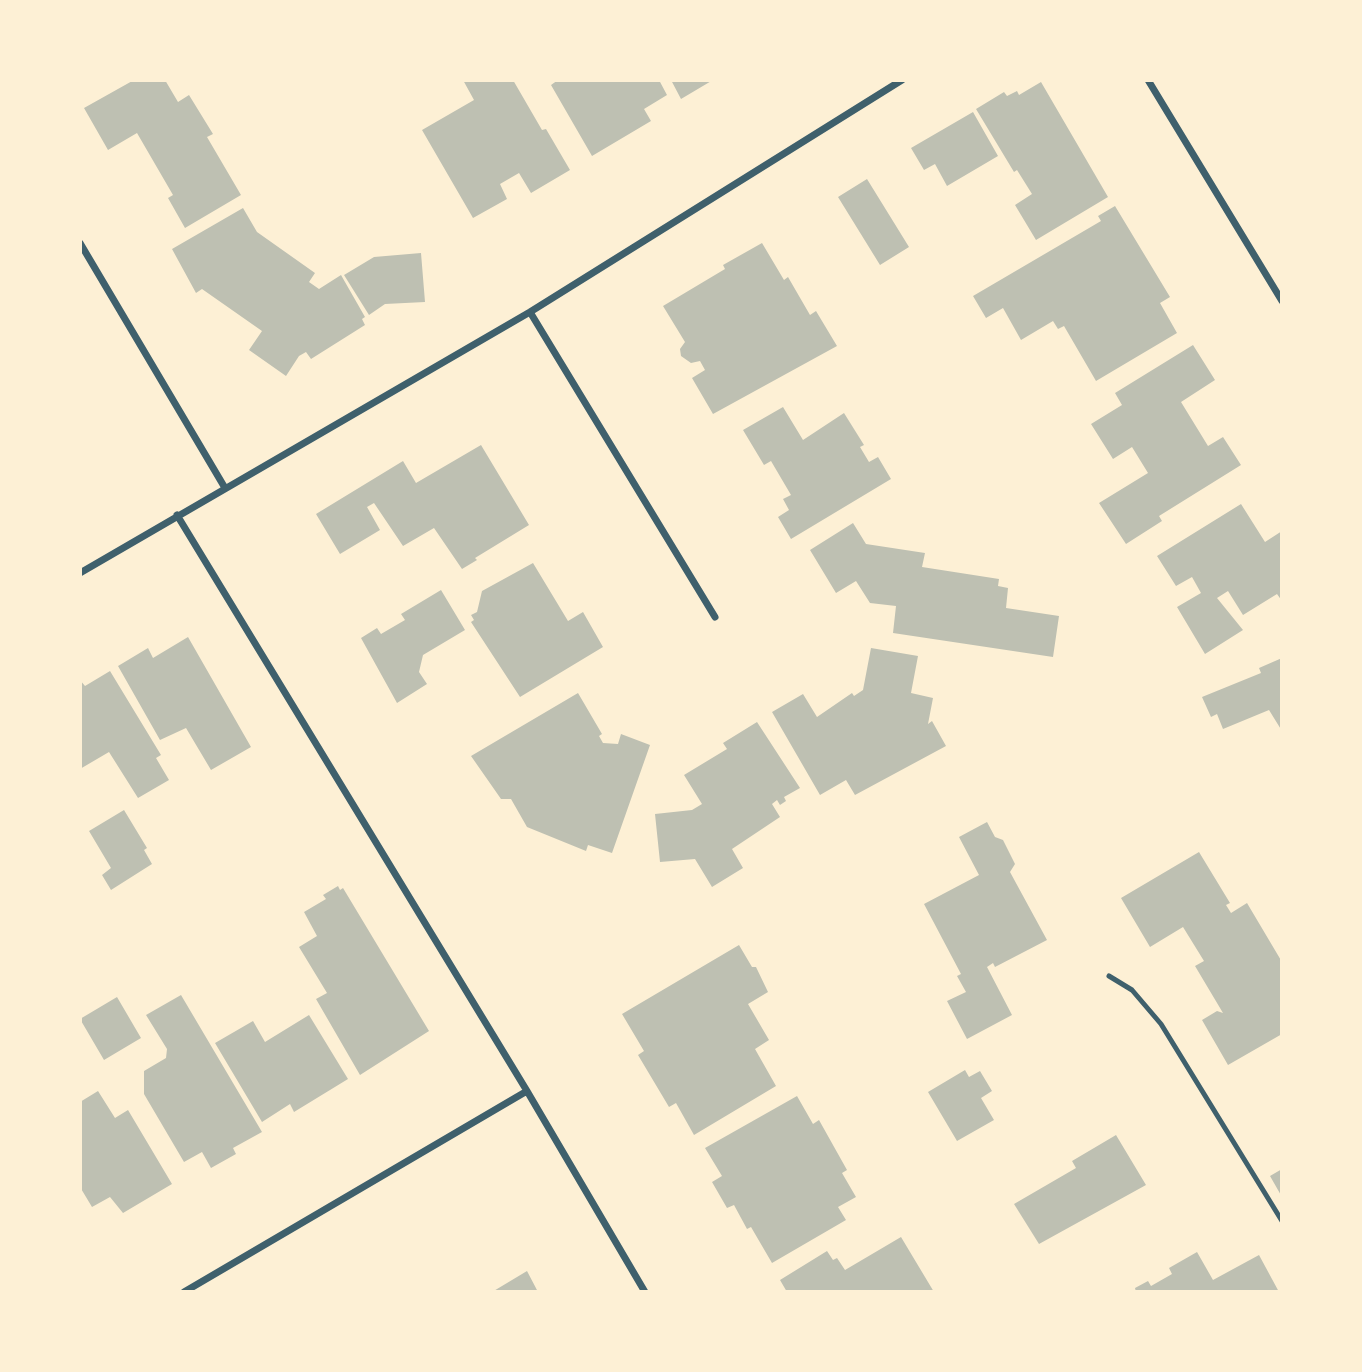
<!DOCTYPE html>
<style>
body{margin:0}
#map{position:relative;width:1362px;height:1372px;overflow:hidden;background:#fdf0d5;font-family:Cabin,sans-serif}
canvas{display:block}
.frame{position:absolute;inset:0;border:82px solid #fdf0d5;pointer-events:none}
</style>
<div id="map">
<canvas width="1362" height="1372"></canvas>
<div class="frame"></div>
</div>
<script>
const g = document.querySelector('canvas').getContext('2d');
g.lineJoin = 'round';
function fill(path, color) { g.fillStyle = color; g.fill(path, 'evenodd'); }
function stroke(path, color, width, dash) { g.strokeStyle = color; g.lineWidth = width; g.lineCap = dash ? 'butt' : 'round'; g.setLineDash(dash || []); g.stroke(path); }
const building = new Path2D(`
 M 134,80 L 165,80 L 178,102 L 189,95 L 213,134 L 207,137 L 241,195 L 185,228 L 168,198 L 173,195 L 137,133 L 108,150 L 84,108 Z
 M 463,80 L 513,80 L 542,130 L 546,129 L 570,170 L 531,193 L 519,173 L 500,184 L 507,199 L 473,218 L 422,130 L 474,100 Z
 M 558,80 L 659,80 L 667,95 L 644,109 L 651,121 L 592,156 L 551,85 Z
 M 671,80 L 713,80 L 681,99 Z
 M 1041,82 L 1108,197 L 1036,240 L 1015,205 L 1032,194 L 1017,170 L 1014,172 L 976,109 L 1004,92 L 1007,96 L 1017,91 L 1019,95 Z
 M 973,112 L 998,156 L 947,186 L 935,164 L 924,170 L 911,148 Z
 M 867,179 L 909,247 L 880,265 L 838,197 Z
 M 1115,206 L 1170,297 L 1160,303 L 1177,333 L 1096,381 L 1064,326 L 1058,329 L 1053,321 L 1021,340 L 1003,308 L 986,318 L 973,296 L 1101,221 L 1098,216 Z
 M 243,208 L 257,232 L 315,273 L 309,282 L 319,289 L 341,275 L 365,317 L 362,319 L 365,325 L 311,359 L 306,352 L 299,356 L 286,376 L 249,350 L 262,331 L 202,289 L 196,293 L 172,249 Z
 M 762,243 L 784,280 L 788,277 L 810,315 L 816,311 L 837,346 L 713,414 L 692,378 L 705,370 L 700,361 L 691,363 L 681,356 L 680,349 L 685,342 L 663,306 L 725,269 L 723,265 Z
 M 421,253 L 425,302 L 385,304 L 369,315 L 344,275 L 374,257 Z
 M 1193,345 L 1215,380 L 1181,402 L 1208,446 L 1223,437 L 1241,465 L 1159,516 L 1162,521 L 1126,544 L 1099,503 L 1148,473 L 1132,447 L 1113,459 L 1091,424 L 1122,405 L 1115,393 Z
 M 783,407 L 803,440 L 844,413 L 864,445 L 860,447 L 869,462 L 878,457 L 891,479 L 791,539 L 778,517 L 789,510 L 783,499 L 791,495 L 771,461 L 764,465 L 743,430 Z
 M 481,445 L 529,525 L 475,558 L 477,560 L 462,569 L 434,528 L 403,546 L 374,503 L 367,507 L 380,530 L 340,554 L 316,514 L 403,461 L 416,483 Z
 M 1241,504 L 1265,542 L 1282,531 L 1282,601 L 1277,594 L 1243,615 L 1228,591 L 1217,598 L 1243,630 L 1205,654 L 1177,607 L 1201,593 L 1192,577 L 1176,586 L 1157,556 Z
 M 853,523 L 866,544 L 925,553 L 922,567 L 999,579 L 998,586 L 1008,588 L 1006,608 L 1059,616 L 1053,657 L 893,633 L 896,606 L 870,603 L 856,581 L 836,593 L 810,550 Z
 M 533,563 L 568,621 L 583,612 L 603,647 L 520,697 L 471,622 L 474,620 L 471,615 L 477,612 L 482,591 Z
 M 441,590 L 465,630 L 423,655 L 419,672 L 427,684 L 397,703 L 361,638 L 377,628 L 381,634 L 405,620 L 401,614 Z
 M 188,637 L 251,747 L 211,770 L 186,728 L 160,740 L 118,666 L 148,648 L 153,658 Z
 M 871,648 L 918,656 L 911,693 L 933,698 L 928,724 L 932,721 L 946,746 L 855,795 L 846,780 L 820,795 L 772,712 L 803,694 L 817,717 L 852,693 L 854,696 L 863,690 Z
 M 1282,658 L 1282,731 L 1269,710 L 1223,729 L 1217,714 L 1211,717 L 1202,697 L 1261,673 L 1259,668 Z
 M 110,671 L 161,755 L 156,758 L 169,780 L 138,798 L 109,752 L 80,769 L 80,680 L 85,686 Z
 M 578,693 L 602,734 L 599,736 L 603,743 L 618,744 L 621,734 L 650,745 L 612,853 L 588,845 L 586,851 L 527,827 L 511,799 L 501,799 L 471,756 Z
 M 757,722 L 800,788 L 784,797 L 786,801 L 780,805 L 777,800 L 772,804 L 780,817 L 732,849 L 743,868 L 712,887 L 695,859 L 660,862 L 655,814 L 692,810 L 702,804 L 684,775 L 727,749 L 723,743 Z
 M 124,810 L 147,848 L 144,850 L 152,864 L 111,890 L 102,875 L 111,868 L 89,831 Z
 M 987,822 L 995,837 L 1003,840 L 1015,864 L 1010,872 L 1047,940 L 995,967 L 993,963 L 987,967 L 1012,1015 L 967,1039 L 947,1001 L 966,992 L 957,976 L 961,974 L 924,904 L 979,875 L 959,837 Z
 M 1199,852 L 1230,903 L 1226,905 L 1231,913 L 1247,903 L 1282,962 L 1282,1034 L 1228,1065 L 1202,1020 L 1217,1011 L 1223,1013 L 1195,966 L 1204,961 L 1183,927 L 1150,947 L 1121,898 Z
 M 338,886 L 340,890 L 343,888 L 429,1031 L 360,1075 L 316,999 L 327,993 L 299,947 L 317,936 L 304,912 L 326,899 L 323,895 Z
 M 739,945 L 752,967 L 756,967 L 768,992 L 748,1004 L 769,1040 L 755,1049 L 776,1086 L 694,1135 L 676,1103 L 669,1107 L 638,1055 L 644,1051 L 622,1014 Z
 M 181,995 L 262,1132 L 233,1148 L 236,1154 L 211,1168 L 202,1152 L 184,1162 L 144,1094 L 144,1071 L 166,1058 L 167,1049 L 146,1015 Z
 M 117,997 L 141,1038 L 104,1060 L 80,1019 Z
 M 309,1015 L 348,1079 L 294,1112 L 290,1104 L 262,1122 L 215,1043 L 253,1021 L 265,1042 Z
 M 965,1070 L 969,1077 L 980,1071 L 992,1091 L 981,1098 L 994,1120 L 957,1141 L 928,1092 Z
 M 98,1091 L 115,1118 L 128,1110 L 172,1184 L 123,1213 L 110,1197 L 92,1207 L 80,1187 L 80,1102 Z
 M 797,1096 L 813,1124 L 819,1120 L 847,1170 L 842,1173 L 856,1197 L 838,1207 L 846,1220 L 772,1263 L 751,1227 L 747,1229 L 734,1205 L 727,1208 L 712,1182 L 722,1176 L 705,1148 Z
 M 1116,1135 L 1146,1185 L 1039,1244 L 1014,1204 L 1076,1168 L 1072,1161 Z
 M 1282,1169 L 1282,1197 L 1270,1176 Z
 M 901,1237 L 934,1292 L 787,1292 L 780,1280 L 827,1251 L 833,1260 L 837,1258 L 845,1270 Z
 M 1197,1252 L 1213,1280 L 1259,1255 L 1279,1292 L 1136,1292 L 1135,1288 L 1148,1281 L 1151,1286 L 1172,1274 L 1169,1268 Z
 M 527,1271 L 538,1292 L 492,1292 Z`);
const service = new Path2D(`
 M 1109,976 L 1132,990 L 1161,1024 L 1282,1221`);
const minor = new Path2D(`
 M 1148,80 L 1282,301
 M 80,243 L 225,488
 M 530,312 L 715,617
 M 177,515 L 527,1091 L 645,1292
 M 80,573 L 530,312 L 902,80
 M 184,1292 L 527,1091`);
fill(building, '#bec0b2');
stroke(service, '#3f606c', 5);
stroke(minor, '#3f606c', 7);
</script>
